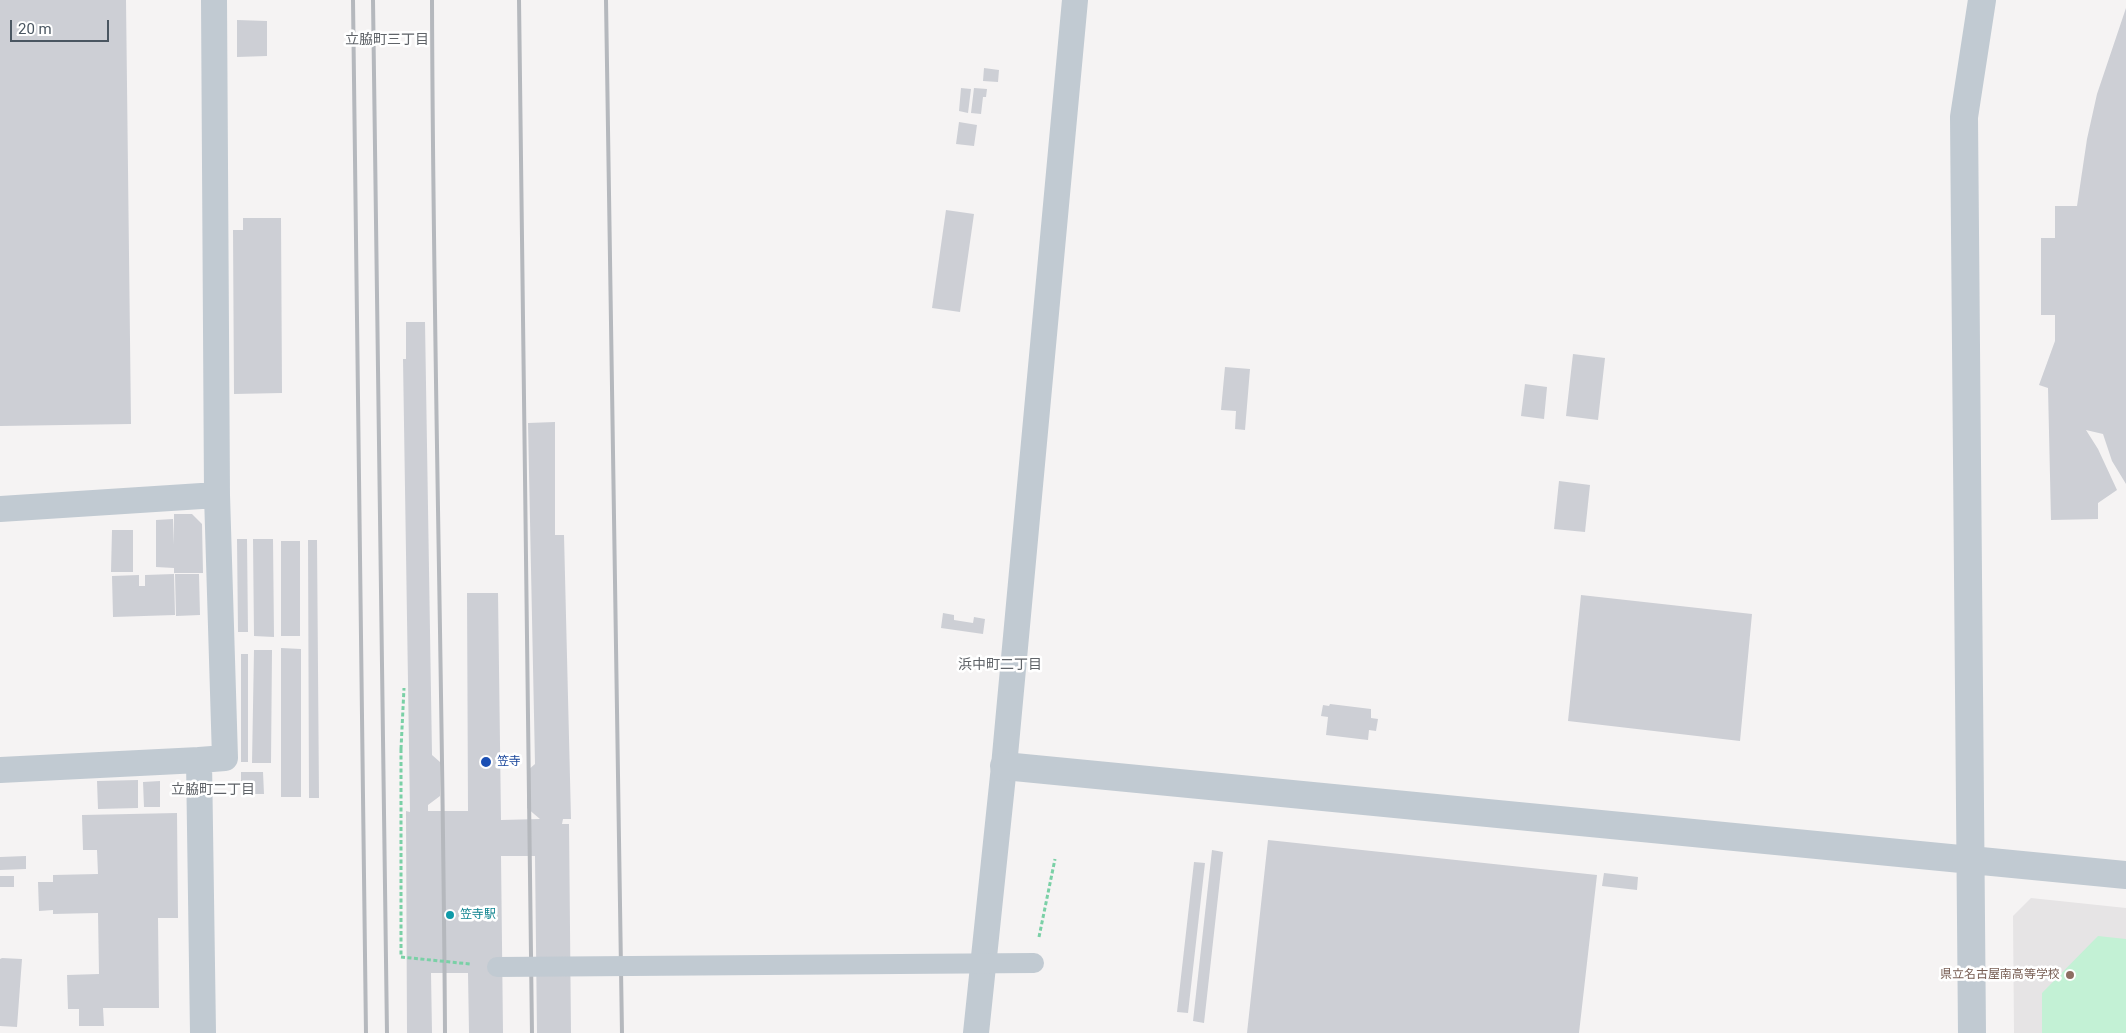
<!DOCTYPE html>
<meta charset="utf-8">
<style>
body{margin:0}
#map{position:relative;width:2126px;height:1033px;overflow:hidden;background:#f5f3f3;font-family:Roboto,sans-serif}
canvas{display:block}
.scale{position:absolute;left:10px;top:20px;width:99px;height:22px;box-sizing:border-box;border:2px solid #4a5661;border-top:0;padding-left:6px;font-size:15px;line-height:18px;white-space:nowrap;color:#4a5661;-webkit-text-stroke:4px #fff;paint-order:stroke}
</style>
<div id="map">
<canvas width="2126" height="1033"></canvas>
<div class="scale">20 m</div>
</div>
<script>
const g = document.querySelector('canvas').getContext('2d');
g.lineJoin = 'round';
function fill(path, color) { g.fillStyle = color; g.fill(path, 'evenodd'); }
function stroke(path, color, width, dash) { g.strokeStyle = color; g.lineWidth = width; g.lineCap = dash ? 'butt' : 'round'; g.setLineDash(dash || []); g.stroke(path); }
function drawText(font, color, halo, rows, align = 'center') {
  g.font = font + ' Roboto,"Noto Sans JP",sans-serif'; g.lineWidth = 5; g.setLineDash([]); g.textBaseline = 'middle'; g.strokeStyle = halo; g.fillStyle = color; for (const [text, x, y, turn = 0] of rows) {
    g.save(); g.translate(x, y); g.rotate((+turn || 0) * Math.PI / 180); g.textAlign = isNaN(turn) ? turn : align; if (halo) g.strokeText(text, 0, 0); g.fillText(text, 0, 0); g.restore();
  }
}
const education = new Path2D(`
 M 2031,898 L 2126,908 L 2126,1033 L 2014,1033 L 2013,916 Z`);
const green = new Path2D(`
 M 2098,936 L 2126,939 L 2126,1033 L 2042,1033 L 2042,993 Z`);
const building = new Path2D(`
 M 0,0 L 126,0 L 131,424 L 0,426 Z
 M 2126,8 L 2126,484 L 2112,461 L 2103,434 L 2086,430 L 2098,449 L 2117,490 L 2098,503 L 2098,519 L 2051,520 L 2048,388 L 2039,385 L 2055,341 L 2055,315 L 2041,315 L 2041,238 L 2055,238 L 2055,206 L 2077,206 L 2087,139 L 2097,94 Z
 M 237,20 L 267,21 L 267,56 L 237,57 Z
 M 984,68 L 999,70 L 998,82 L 983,81 Z
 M 961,88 L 971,89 L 968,113 L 959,111 Z
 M 974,88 L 987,89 L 986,97 L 983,97 L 981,114 L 971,113 Z
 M 959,122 L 977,125 L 974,146 L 956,144 Z
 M 946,210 L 974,214 L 960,312 L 932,308 Z
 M 243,218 L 281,218 L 282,393 L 234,394 L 233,230 L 243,230 Z
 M 406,322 L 425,322 L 432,755 L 440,762 L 440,796 L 428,805 L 428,811 L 468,811 L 467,593 L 498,593 L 501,820 L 540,819 L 527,808 L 527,771 L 535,764 L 528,423 L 555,422 L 555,535 L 564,535 L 571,819 L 563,819 L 562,824 L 569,824 L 571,1033 L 537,1033 L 535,856 L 501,856 L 503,1033 L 469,1033 L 468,973 L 431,973 L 432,1033 L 407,1033 L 406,811 L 410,812 L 403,359 L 406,359 Z
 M 1573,354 L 1605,358 L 1598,420 L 1566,416 Z
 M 1225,367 L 1250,369 L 1245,430 L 1235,429 L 1236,411 L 1221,410 Z
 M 1525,384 L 1547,387 L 1544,419 L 1521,416 Z
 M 1559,481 L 1590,485 L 1585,532 L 1554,529 Z
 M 174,514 L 192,514 L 202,524 L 203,573 L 174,573 L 174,568 L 156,567 L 156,520 L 173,519 L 174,545 Z
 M 112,530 L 133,530 L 133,572 L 111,572 Z
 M 237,539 L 247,539 L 248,632 L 238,632 Z
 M 253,539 L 273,539 L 274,637 L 254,636 Z
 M 308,540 L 317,540 L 319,798 L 309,798 Z
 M 281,541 L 300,541 L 300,636 L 281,636 Z
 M 174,574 L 175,615 L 113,617 L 112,576 L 139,575 L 139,586 L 145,586 L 145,575 Z
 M 175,574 L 199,574 L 200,615 L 176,616 Z
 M 1581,595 L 1752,614 L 1740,741 L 1568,721 Z
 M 943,613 L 954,615 L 954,620 L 973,623 L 974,617 L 985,619 L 983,634 L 941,628 Z
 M 281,648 L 301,649 L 301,797 L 281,797 Z
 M 254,650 L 272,650 L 271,763 L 252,763 Z
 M 241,654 L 248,654 L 248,762 L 241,762 Z
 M 1330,704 L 1371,709 L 1371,718 L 1378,719 L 1376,731 L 1369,730 L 1368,740 L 1326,735 L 1328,717 L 1321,716 L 1323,705 L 1329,706 Z
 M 241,772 L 263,772 L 264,794 L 241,794 Z
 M 138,780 L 138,808 L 98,809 L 97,781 Z
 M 160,781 L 160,807 L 144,807 L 143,782 Z
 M 177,813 L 178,918 L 158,918 L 159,1008 L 103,1008 L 104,1026 L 79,1026 L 79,1009 L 68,1009 L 67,975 L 99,974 L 98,913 L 53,914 L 53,910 L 39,911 L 38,882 L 53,882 L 53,875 L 98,874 L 97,850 L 83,850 L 82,815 Z
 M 1268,840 L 1597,875 L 1579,1033 L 1247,1033 Z
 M 1212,850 L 1223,852 L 1204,1023 L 1193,1021 Z
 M 26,856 L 26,869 L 0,870 L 0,857 Z
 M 1194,862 L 1205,863 L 1188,1013 L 1177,1012 Z
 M 1604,873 L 1638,877 L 1637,890 L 1602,886 Z
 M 0,876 L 14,876 L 14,887 L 0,887 Z
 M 2,958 L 22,959 L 17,1027 L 0,1026 L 0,959 Z`);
const path = new Path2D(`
 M 401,749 L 404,688
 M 1039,937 L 1055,859`);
const minor = new Path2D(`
 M 0,509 L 217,495
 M 0,770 L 199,760
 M 203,1033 L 199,760 L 225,758 L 217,495 L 214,0
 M 976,1033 L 1004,766 L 1075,0`);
const tertiary = new Path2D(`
 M 1004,766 L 2126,875
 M 1972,1033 L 1964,117 L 1982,0`);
const rail = new Path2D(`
 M 353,0 L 366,1033
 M 373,0 L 387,1033
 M 432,0 C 433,344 443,689 445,1033
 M 519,0 L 532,1033
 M 606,0 L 622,1033`);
const pathBridge = new Path2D(`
 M 401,749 L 401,957 L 470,964`);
const pedestrianBridge = new Path2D(`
 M 497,967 L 1034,963`);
const markers = [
 [486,762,6,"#1a4fb4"],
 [450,915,5,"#0f9aa8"],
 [2070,975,5,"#8d6e63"]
];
const transitNames = [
 ["笠寺",497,762]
];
const cultureNames = [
 ["笠寺駅",460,915]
];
const educationNames = [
 ["県立名古屋南高等学校",2060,975]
];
const neighbourhoodNames = [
 ["立脇町三丁目",387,40],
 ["浜中町二丁目",1000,665],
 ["立脇町二丁目",213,790]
];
fill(education, '#e6e4e5');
fill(green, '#c3f1d5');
fill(building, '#cdcfd5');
stroke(path, '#7ad0a6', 3, [4, 2.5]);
stroke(minor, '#c1cad2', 26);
stroke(tertiary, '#c1cad2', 28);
stroke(rail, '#b5b8bd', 4);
stroke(pathBridge, '#7ad0a6', 3, [4, 2.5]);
stroke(pedestrianBridge, '#c1cad2', 20);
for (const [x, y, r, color] of markers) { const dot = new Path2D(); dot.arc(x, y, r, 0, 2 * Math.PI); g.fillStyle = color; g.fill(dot); stroke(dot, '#fff', 2); }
drawText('12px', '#164399', '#fff', transitNames, 'left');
drawText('12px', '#0d838f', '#fff', cultureNames, 'left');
drawText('12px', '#785e54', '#fff', educationNames, 'right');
drawText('14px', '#5f6368', '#fff', neighbourhoodNames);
</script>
